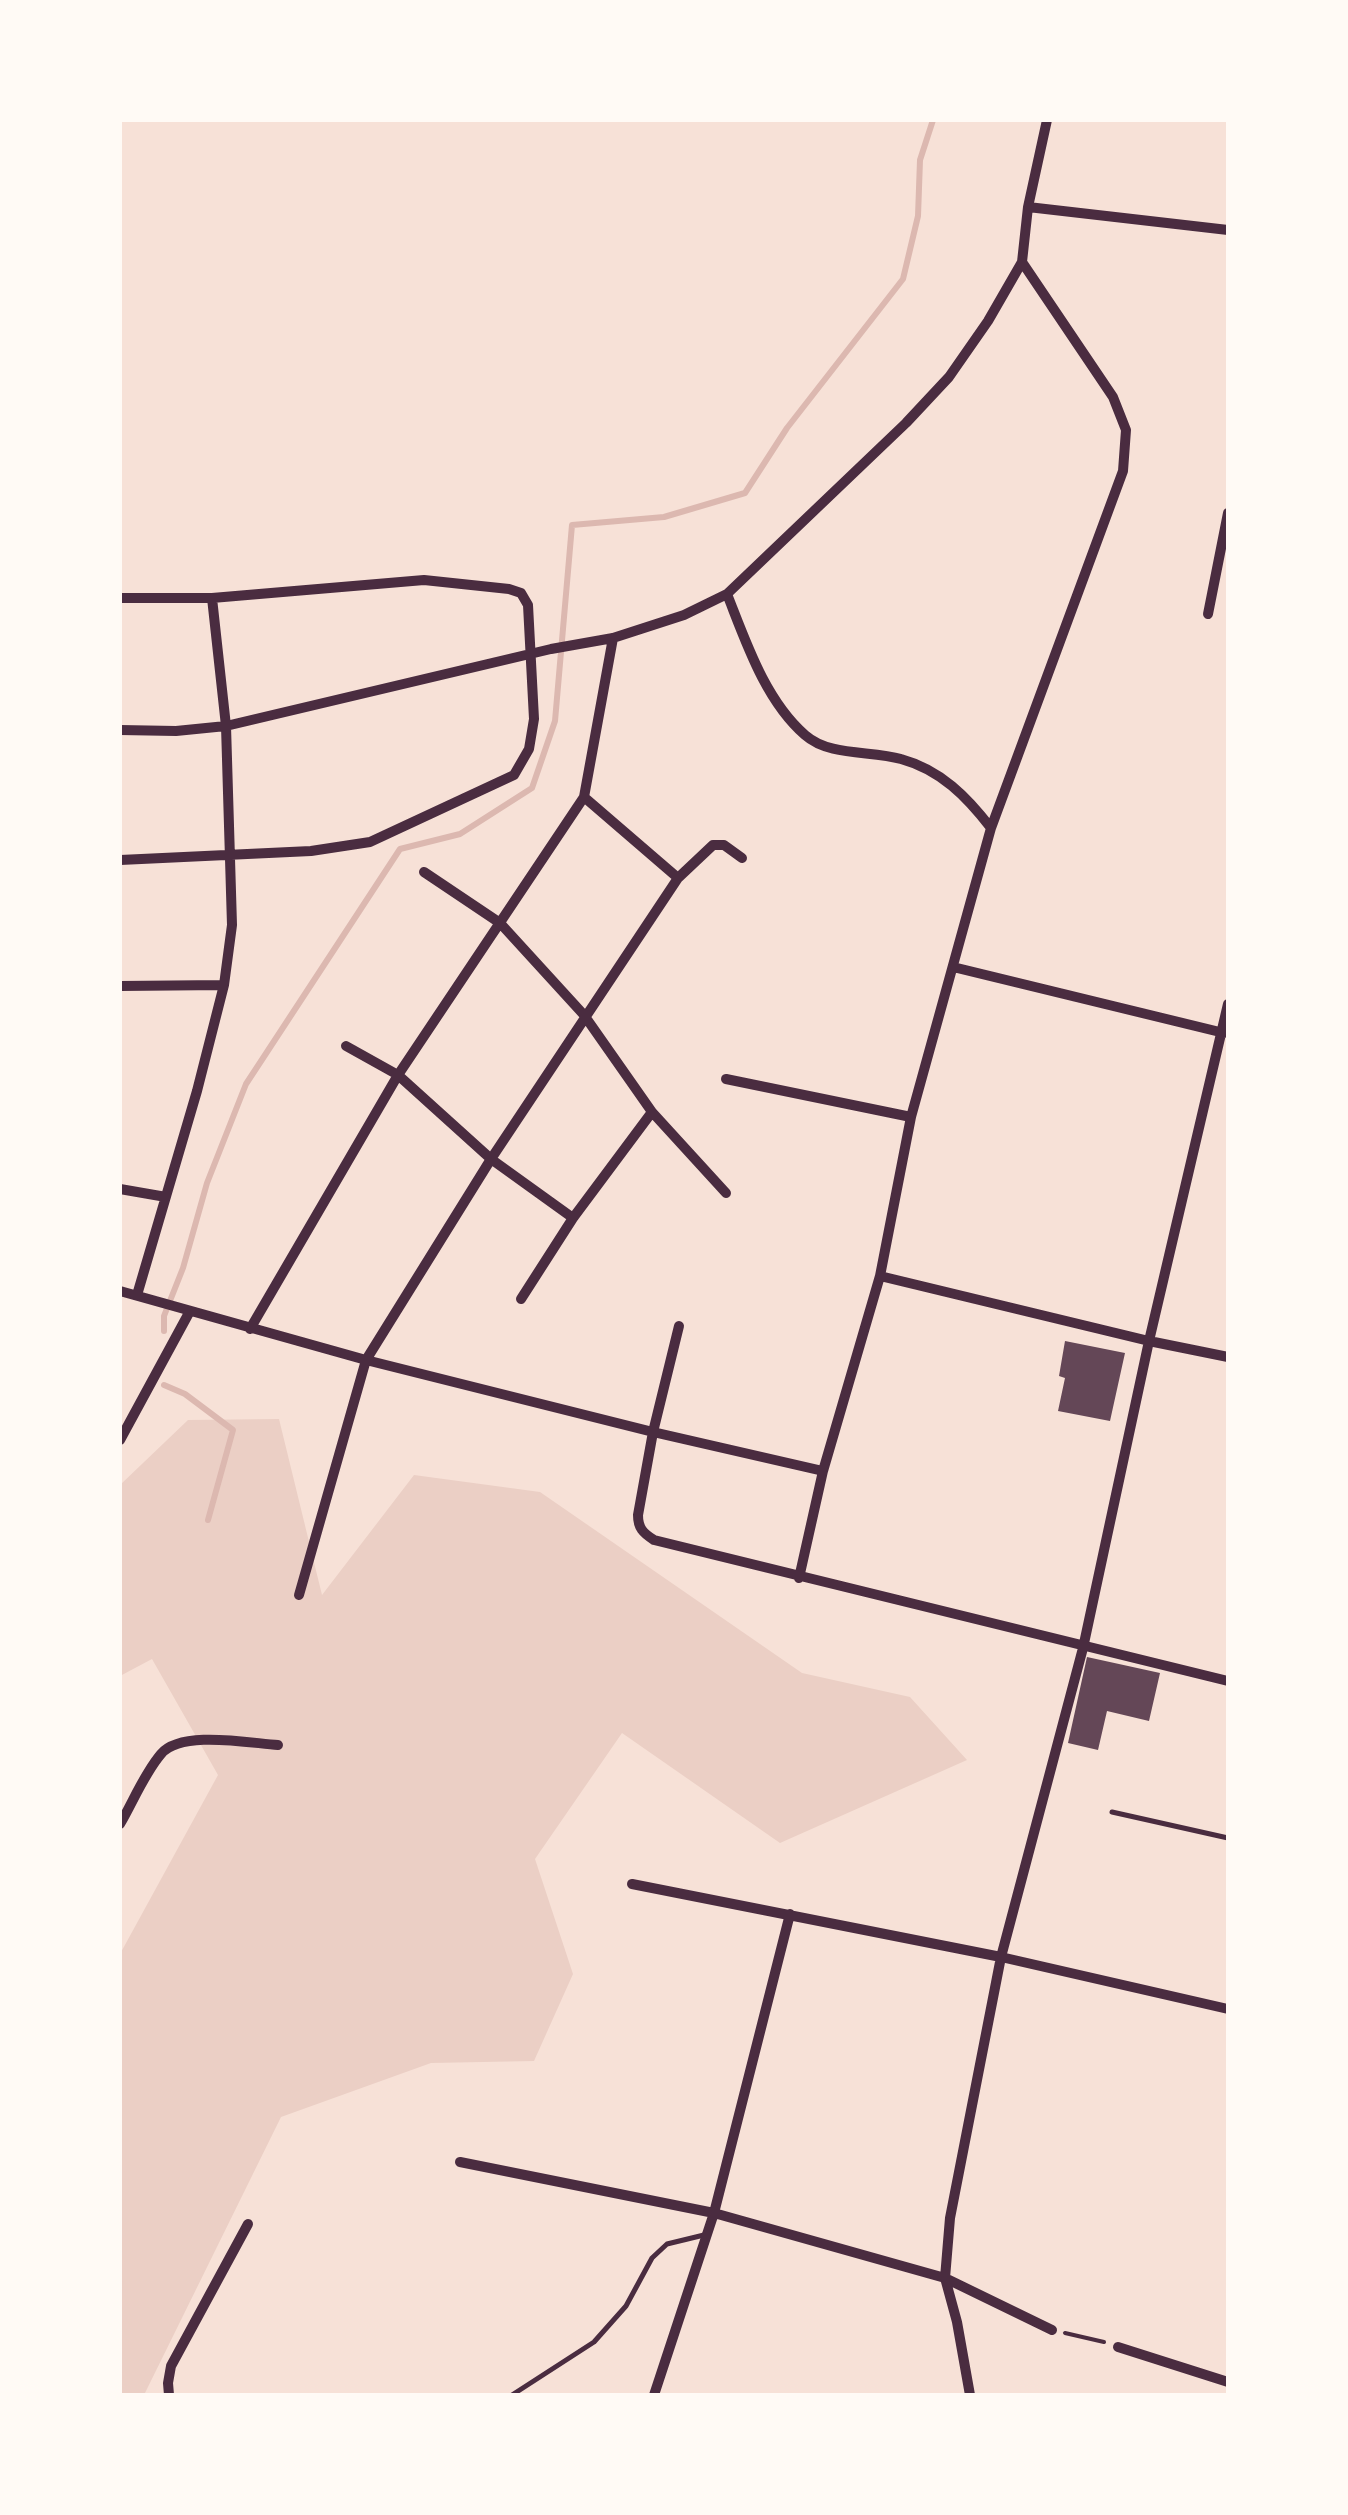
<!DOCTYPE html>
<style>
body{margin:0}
#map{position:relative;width:1348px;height:2515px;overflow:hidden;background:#f7e1d7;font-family:Spectral,serif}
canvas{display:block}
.frame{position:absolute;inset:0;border:122px solid #fffaf5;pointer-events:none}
</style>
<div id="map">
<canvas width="1348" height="2515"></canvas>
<div class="frame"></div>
</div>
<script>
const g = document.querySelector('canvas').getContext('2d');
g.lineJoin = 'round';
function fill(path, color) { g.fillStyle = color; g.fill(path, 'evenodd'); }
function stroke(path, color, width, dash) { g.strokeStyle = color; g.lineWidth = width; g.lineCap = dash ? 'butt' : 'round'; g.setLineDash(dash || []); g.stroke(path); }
const green = new Path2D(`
 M 279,1419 L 322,1595 L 414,1475 L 540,1492 L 802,1673 L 910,1697 L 967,1760 L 780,1843 L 622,1733 L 535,1859 L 573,1974 L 534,2061 L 431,2063 L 281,2117 L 144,2395 L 123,2395 L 120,2392 L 120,1954 L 218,1775 L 152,1659 L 120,1676 L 120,1485 L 188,1420 Z`);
const stream = new Path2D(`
 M 164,1331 L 164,1316 L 183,1268 L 207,1183 L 246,1084 L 400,849 L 460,834 L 532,788 L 555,721 L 572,525 L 664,517 L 745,493 L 787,428 L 903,279 L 918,216 L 920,160 L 933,120
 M 164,1385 L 185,1394 L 233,1430 L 208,1520`);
const building = new Path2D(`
 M 1065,1341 L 1125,1353 L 1110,1421 L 1058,1411 L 1065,1378 L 1059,1376 Z
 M 1087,1657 L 1160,1673 L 1149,1721 L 1107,1711 L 1098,1750 L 1068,1743 Z`);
const path = new Path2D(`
 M 1065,2333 L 1104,2342`);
const service = new Path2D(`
 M 1112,1812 L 1228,1838
 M 512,2395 L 594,2342 L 626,2306 L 652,2258 L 667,2244 L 704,2235`);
const minor = new Path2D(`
 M 1028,207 L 1228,230
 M 727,594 C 746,642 765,700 805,735 C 830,757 871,750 901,759 C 941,770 967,797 991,828
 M 120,598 L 212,598 L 424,580 L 509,589 L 521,593 L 528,605 L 534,719 L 529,749 L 514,775 L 370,842 L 311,851 L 120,860
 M 1208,614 L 1228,513
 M 120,730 L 176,731 L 226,726 L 551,649 L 613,638 L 684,615 L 727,594 L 906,423 L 949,377 L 988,321 L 1022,262 L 1028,207 L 1047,120
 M 584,797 L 678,878
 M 424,872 L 500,923 L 584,1015 L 652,1112 L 726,1193
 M 953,967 L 1224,1033
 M 120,986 L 224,985
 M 346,1046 L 398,1075 L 491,1159 L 573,1218
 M 726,1079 L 911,1117
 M 120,1189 L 166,1197
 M 880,1276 L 1149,1341 L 1228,1357
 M 120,1291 L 366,1360 L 653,1432 L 823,1471
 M 137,1295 L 197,1091 L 224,985 L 232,925 L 226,726 L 212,598
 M 521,1299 L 573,1218 L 652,1112
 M 679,1326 L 653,1432 L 638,1515 C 638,1528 643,1533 654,1540 L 1228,1681
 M 250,1329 L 398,1075 L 584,797 L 613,638
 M 120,1440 L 190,1311
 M 799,1578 L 823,1471 L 880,1276 L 911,1117 L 991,828 L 1123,471 L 1126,430 L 1113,397 L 1022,262
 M 299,1595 L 366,1360 L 491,1159 L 678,878 L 713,845 L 724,845 L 742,858
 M 120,1824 C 133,1802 144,1774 161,1754 C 181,1730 248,1743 278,1745
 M 632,1884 L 1001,1957 L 1228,2009
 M 460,2162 L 714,2213 L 945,2278 L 1052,2330
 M 1118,2347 L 1228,2382
 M 169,2395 L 168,2383 L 171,2366 L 248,2224
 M 654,2395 L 714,2213 L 790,1914
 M 970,2395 L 957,2322 L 945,2278 L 950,2218 L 1001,1957 L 1083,1648 L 1149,1341 L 1228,1004`);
fill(green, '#ebcfc5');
stroke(stream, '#dcb8b0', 6);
fill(building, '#644757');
stroke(path, '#4a2c40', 4);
stroke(service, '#4a2c40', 5);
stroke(minor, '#4a2c40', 10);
</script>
